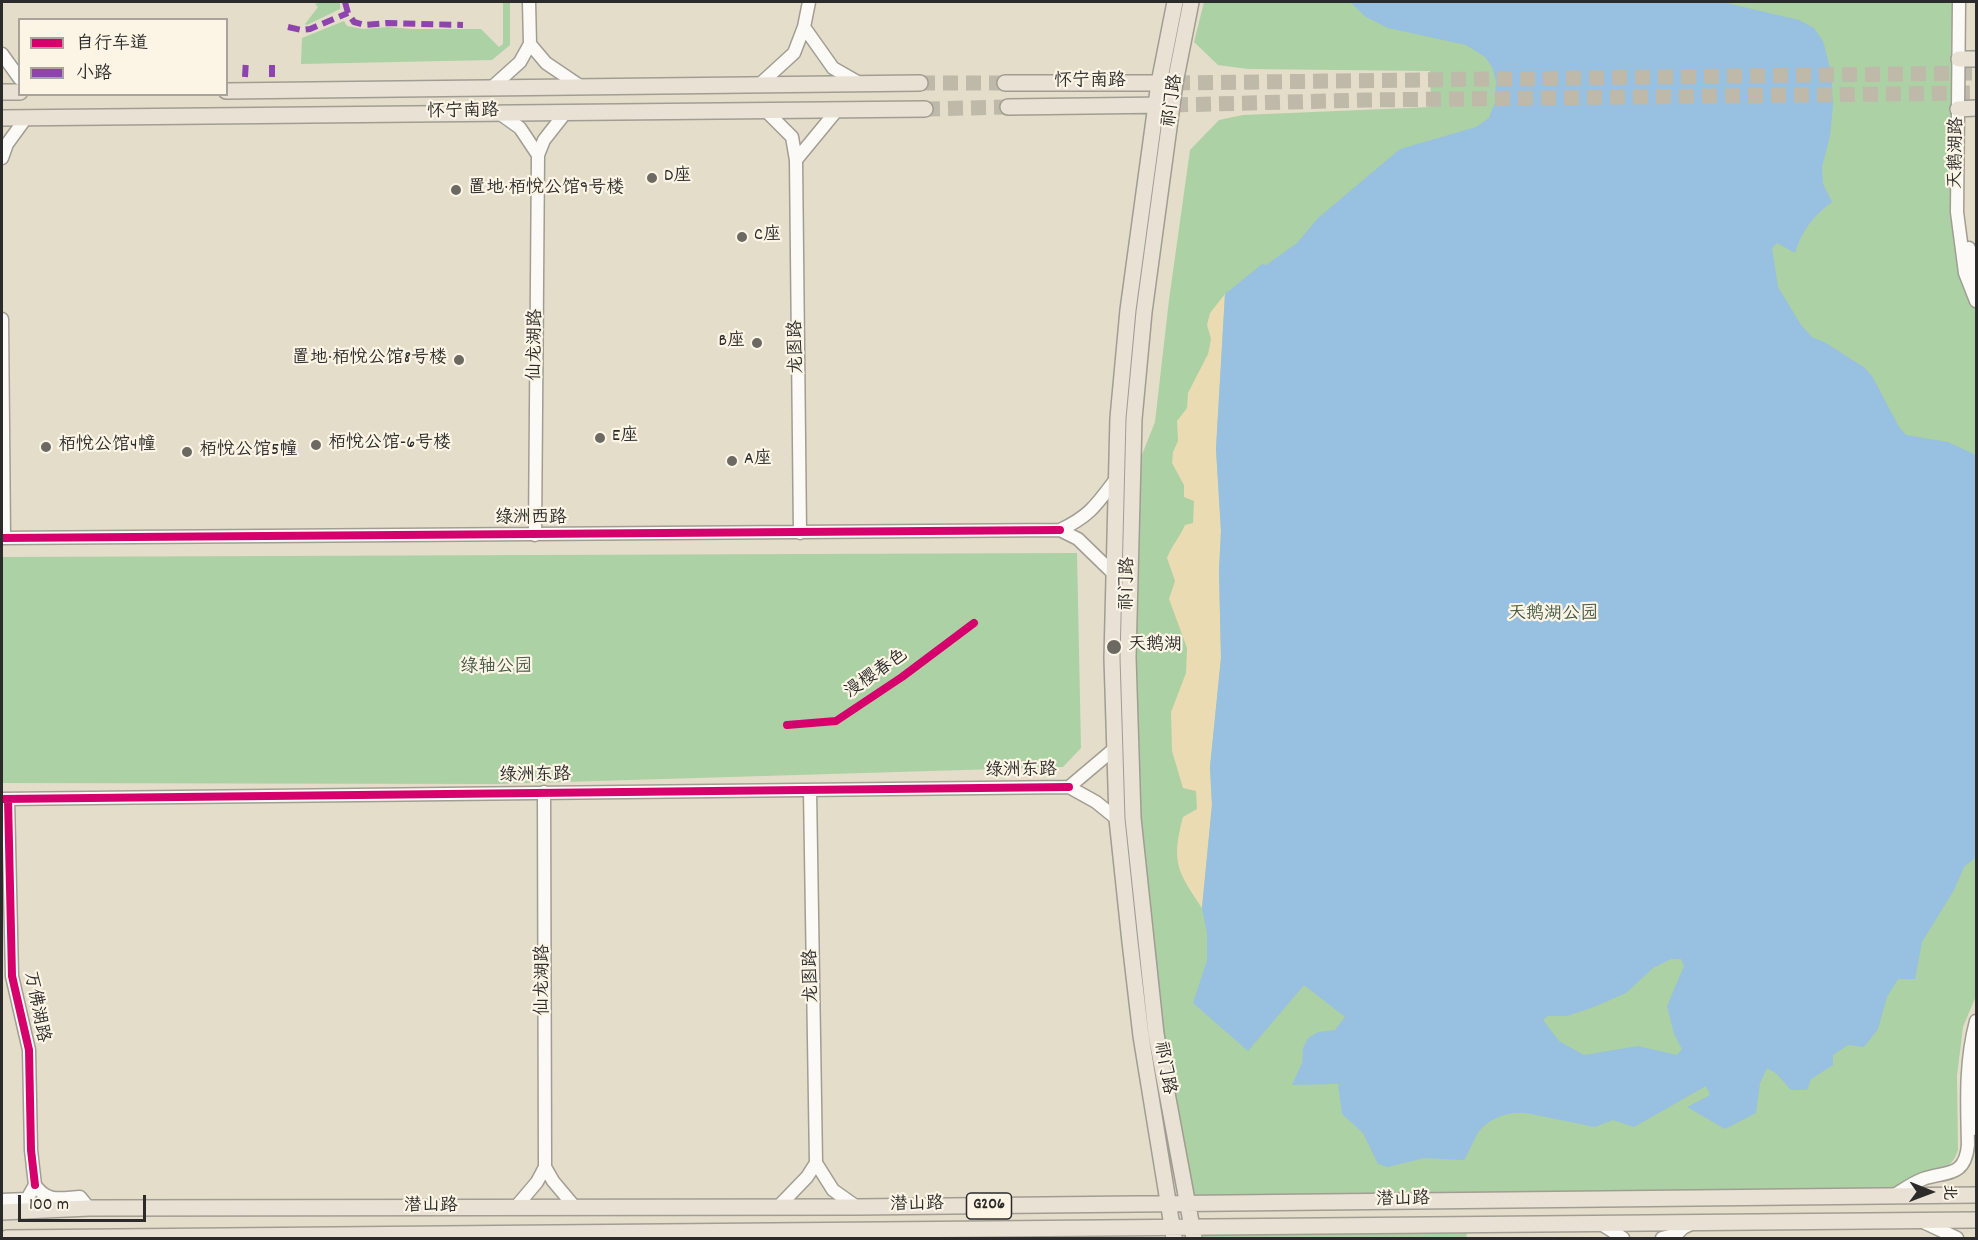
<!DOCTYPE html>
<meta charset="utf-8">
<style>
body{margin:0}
#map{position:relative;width:1978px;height:1240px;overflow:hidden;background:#e4ddca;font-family:Dekko,"LXGW WenKai TC",sans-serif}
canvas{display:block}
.frame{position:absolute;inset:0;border:3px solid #2b2b2b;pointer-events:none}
.legend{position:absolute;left:18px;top:18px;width:210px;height:78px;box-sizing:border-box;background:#fcf5e5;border:2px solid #a8a49b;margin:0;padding:8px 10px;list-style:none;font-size:18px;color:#2b2b2b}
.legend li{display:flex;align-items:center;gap:12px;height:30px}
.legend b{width:30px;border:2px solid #a8a49b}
.north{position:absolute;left:1900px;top:1162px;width:60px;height:60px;-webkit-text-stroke:4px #fcf5e5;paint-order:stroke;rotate:91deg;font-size:16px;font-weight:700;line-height:24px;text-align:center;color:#2b2b2b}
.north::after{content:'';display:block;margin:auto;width:21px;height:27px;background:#2b2b2b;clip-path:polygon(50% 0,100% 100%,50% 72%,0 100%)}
.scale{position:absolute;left:18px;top:1195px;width:128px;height:27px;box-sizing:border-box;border:3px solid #2b2b2b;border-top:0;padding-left:8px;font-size:18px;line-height:21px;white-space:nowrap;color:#2b2b2b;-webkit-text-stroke:4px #fcf5e5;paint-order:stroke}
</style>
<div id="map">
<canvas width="1978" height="1240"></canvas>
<div class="frame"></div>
<ul class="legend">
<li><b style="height:8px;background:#d6006c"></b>自行车道</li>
<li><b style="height:8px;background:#8e44ad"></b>小路</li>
</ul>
<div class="north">北</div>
<div class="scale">100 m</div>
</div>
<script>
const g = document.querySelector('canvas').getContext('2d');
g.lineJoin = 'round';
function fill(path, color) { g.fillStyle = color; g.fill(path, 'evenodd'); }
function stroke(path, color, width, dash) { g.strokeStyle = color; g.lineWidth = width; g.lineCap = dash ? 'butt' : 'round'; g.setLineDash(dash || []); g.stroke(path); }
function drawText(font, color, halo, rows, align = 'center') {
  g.font = font + ' Dekko,"LXGW WenKai TC",sans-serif'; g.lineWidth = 4.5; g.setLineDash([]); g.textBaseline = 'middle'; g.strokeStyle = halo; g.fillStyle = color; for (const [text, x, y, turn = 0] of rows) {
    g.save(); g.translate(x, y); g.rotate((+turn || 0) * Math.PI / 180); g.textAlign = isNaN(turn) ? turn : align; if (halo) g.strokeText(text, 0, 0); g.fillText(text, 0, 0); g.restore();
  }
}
const green = new Path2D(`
 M 321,2 L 340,2 L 340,9 L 307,25 L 305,24 L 318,7 L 315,4 Z
 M 503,2 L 510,2 L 510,45 L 492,60 L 301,64 L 302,38 L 344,21 L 347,26 L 363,29 L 388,27 L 412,29 L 481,29 L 499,47 L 503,44 Z
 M 1204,2 L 1959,2 L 1957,212 L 1976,301 L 1976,996 L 1963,1027 L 1957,1076 L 1958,1150 C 1951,1172 1939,1167 1921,1176 C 1911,1181 1902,1190 1893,1196 L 1187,1204 L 1156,1034 L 1132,806 L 1132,480 L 1155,422 L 1169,300 L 1190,150 L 1219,120 L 1243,115 L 1431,107 L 1430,71 L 1248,69 L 1218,65 L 1194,42 Z
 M 1077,553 L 1081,748 L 1063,767 L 497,784 L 2,783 L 2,557 Z
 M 1469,1225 L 1466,1238 L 1194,1238 L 1192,1227 Z`);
const sand = new Path2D(`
 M 1225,294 L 1216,449 L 1221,531 L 1219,571 L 1221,658 L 1210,767 L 1212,805 L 1202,908 C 1177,871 1171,862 1183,817 L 1197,809 L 1196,791 L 1183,788 L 1172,751 L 1171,712 L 1186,673 L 1187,648 L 1169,599 L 1175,581 L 1167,558 C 1172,545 1180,537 1185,525 L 1193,523 L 1194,501 L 1184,497 L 1184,485 L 1172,463 L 1173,452 L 1178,441 L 1177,421 L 1187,408 L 1188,393 L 1208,354 L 1211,339 L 1207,325 L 1210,313 Z`);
const water = new Path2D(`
 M 1350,2 L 1722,2 L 1799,20 L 1814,28 L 1823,41 L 1831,72 L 1833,104 L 1830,136 L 1822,167 L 1823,184 L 1832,202 C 1813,216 1802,230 1795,253 L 1777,243 L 1772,248 L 1778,287 L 1801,325 L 1812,337 L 1826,343 L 1865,368 L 1872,376 L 1899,427 L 1906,435 L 1948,442 L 1976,455 L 1976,857 L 1964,867 L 1954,890 L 1922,942 L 1915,979 L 1898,979 L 1887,997 L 1878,1029 L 1864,1047 L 1848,1045 L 1833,1055 L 1833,1065 L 1811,1079 L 1807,1090 L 1791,1090 L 1777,1074 L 1767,1068 L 1760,1083 L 1756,1113 L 1725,1129 L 1687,1107 L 1710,1095 L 1706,1086 L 1634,1127 L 1613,1120 L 1595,1127 L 1526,1113 C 1510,1112 1493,1116 1481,1129 C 1474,1137 1470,1151 1464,1160 L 1424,1158 L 1388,1167 L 1378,1164 L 1363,1133 L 1342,1114 L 1338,1084 L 1292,1085 L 1302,1063 L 1303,1048 L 1308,1038 L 1318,1032 L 1335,1030 L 1345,1017 L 1304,985 L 1248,1051 L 1193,1003 L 1207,960 L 1207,934 L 1202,908 L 1212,805 L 1210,767 L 1221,658 L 1219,571 L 1221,531 L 1216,449 L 1225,294 L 1262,264 L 1266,265 L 1297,243 L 1318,218 L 1400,149 L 1476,127 L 1489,118 L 1495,102 L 1496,81 L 1492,67 L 1485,57 L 1466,45 L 1388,28 L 1366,17 ZM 1671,959 L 1681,959 L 1684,966 L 1667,1006 L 1674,1034 L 1682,1049 L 1677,1055 L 1638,1046 L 1584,1055 L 1559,1041 L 1543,1020 L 1548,1016 L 1567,1016 L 1594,1007 L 1626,993 L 1653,968 Z`);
const majorTunnel = new Path2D(`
 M 920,83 L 1005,83
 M 1175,83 L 1976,73
 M 1173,105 L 1366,100 L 1976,93
 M 925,109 L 1008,107`);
const minor = new Path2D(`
 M 529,2 L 530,44
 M 1959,2 L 1957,212 L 1965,273 L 1976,301
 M 804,27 L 809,2
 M 2,54 L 20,79
 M 759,85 L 794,53 L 804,27 L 833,68 L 861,84
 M 490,89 L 520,62 L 530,44 L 546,63 L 583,88
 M 765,110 L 792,137 L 796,160 L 838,109
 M 499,113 L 520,128 L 538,155 L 544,140 L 566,112
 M 2,158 L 7,144 L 26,118
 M 796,160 L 800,533
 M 1969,248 L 1976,279
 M 2,319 L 4,538
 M 535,535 L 538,155
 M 2,538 L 1060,530
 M 1114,574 L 1078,539 L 1060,530 C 1090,516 1097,504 1116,479
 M 1114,749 L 1069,787 L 1096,802 L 1117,819
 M 810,790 L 816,1163
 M 544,792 L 545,1167
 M 2,799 L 1069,787
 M 8,799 L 12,976 L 29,1050 L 31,1150 L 35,1185
 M 1976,1068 L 1976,1129
 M 1893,1196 C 1903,1190 1912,1183 1923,1179 C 1946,1171 1965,1178 1968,1145 C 1967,1102 1965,1062 1976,1021
 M 2,1200 L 27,1199 L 35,1185 C 47,1203 61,1198 80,1197 L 89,1208
 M 778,1207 L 807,1177 L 816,1163 L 833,1190 L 857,1207
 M 515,1208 L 537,1182 L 545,1167 L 553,1181 L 574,1206
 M 1921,1221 L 1957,1238
 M 1601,1224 L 1623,1238
 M 1662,1238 L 1677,1234 L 1683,1228 L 1693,1223`);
const major = new Path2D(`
 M 1191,2 L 1175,83 L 1144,312 L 1134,419 L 1128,657 L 1133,818 L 1156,1034 L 1194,1238
 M 1959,59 L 1976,59
 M 1005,83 L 1169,83
 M 226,91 L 920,83
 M 2,92 L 20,92
 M 1008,107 L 1167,105
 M 1958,109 L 1976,108
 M 2,118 L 925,109
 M 2,1212 L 89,1208 L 857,1207 L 1976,1195
 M 7,1238 L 1976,1220
 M 1174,1238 L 1141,1036 L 1130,942 L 1117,819 L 1112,658 L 1118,418 L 1128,310 L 1159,83 L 1175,2`);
const quiet = new Path2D(`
 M 345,2 L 348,13 L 354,22 L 365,25 L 387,23 L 463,25
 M 288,27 L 301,30 L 310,29 L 348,13
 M 245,77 L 246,60
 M 272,77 L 272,60`);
const cycleway = new Path2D(`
 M 2,538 L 1060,530
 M 787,725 L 836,721 L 902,677 L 974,623
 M 2,799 L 1069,787
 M 8,799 L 12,976 L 29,1050 L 31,1150 L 35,1185`);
const markers = [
 [652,178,6,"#6c6963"],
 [456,190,6,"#6c6963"],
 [742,237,6,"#6c6963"],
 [757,343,6,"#6c6963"],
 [459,360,6,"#6c6963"],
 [600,438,6,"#6c6963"],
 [316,445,6,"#6c6963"],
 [46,447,6,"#6c6963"],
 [187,452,6,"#6c6963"],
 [732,461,6,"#6c6963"],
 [1114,647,8,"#6c6963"]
];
const shields = [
 [989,1206,45]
];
const shieldNames = [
 ["G206",989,1206]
];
const streetNames = [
 ["怀宁南路",1090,83],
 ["祁门路",1174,101,-82],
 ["怀宁南路",463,113,-1],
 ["天鹅湖路",1958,153,-89],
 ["仙龙湖路",537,345,-89],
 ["龙图路",798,347,-91],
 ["绿洲西路",531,520],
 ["祁门路",1129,584,-89],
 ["漫樱春色",877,675,-35],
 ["绿洲东路",1021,772,-1],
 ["绿洲东路",535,777,-1],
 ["龙图路",813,976,-91],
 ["仙龙湖路",545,980,-90],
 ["万佛湖路",35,1007,79],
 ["祁门路",1163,1068,80],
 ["潜山路",1403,1201,-1],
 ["潜山路",917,1206,-1],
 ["潜山路",431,1208]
];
const poiNames = [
 ["D座",664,178],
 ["置地·栢悦公馆9号楼",468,190],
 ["C座",754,237],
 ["B座",745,343,"right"],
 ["置地·栢悦公馆8号楼",447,360,"right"],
 ["E座",612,438],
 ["栢悦公馆-6号楼",328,445],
 ["栢悦公馆4幢",58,447],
 ["栢悦公馆5幢",199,452],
 ["A座",744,461],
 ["天鹅湖",1128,647]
];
const parkNames = [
 ["天鹅湖公园",1553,616],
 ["绿轴公园",496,669]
];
fill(green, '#acd1a4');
fill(sand, '#eadbb2');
fill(water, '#98c0e0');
stroke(majorTunnel, '#bfb9aa', 15, [15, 8]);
stroke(minor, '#a19d92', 15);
stroke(major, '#a19d92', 18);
stroke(minor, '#fbfaf7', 12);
stroke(major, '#e9e1d4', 15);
stroke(quiet, '#8e44ad', 6, [12, 6]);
stroke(cycleway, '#d6006c', 8);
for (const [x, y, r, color] of markers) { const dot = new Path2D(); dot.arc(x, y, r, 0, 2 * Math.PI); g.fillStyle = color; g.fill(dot); stroke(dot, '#fcf5e5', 2); }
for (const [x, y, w] of shields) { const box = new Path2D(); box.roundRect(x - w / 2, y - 13, w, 26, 4.5); g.fillStyle = '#fcf5e5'; g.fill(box); stroke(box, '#2b2b2b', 1.5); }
drawText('bold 16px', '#2b2b2b', null, shieldNames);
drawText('18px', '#2b2b2b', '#fcf5e5', streetNames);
drawText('18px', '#2b2b2b', '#fcf5e5', poiNames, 'left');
drawText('18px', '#445a46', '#fcf5e5', parkNames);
</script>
